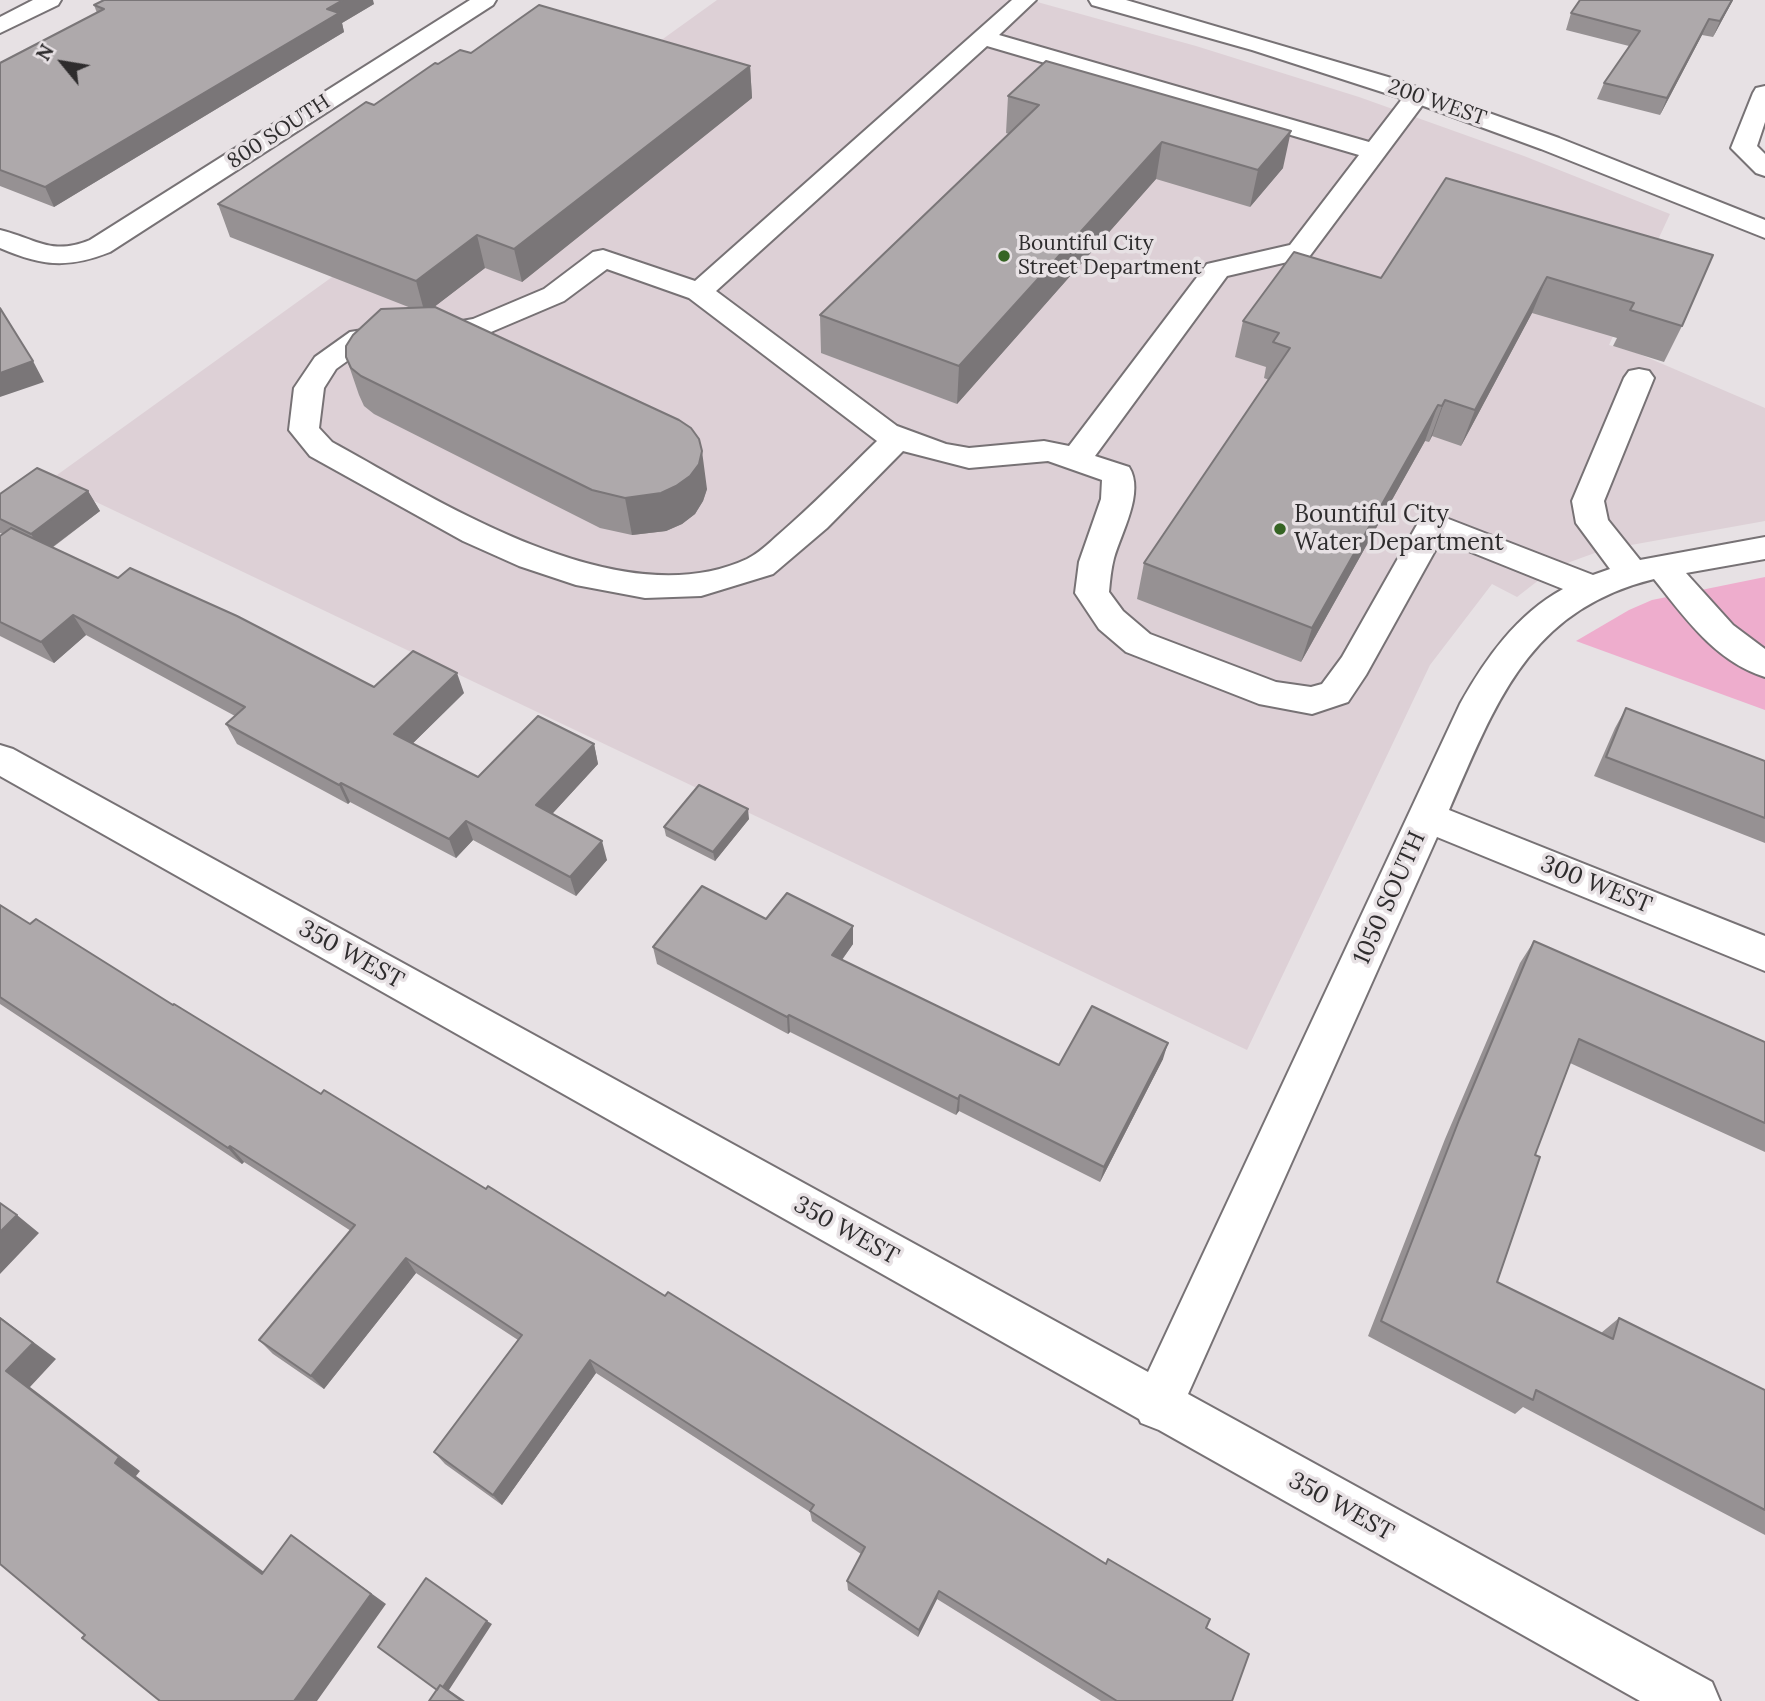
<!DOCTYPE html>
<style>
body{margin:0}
#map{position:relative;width:1765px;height:1701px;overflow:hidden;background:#e7e1e4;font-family:Lora,serif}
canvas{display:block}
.north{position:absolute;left:28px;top:28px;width:70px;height:70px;-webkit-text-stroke:5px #e7e1e4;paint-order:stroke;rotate:300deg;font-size:19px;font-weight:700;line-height:28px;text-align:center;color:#2e2c2d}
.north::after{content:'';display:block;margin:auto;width:24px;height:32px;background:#2e2c2d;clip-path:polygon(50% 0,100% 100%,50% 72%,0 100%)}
</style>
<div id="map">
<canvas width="1765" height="1701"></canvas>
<div class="north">N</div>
</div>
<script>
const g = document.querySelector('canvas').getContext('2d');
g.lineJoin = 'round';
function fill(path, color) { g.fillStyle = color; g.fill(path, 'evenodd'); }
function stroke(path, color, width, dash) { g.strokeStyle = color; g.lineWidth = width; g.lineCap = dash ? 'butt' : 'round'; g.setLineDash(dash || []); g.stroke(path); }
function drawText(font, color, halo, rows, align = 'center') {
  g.font = font + ' Lora,serif'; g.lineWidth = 7; g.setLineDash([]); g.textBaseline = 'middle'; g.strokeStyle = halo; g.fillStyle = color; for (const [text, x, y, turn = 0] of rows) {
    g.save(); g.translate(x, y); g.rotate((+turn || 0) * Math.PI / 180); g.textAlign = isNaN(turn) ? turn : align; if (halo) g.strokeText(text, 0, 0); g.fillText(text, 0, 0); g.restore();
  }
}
const built = new Path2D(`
 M 717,0 L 1030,0 L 1196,46 L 1359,97 L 1524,156 L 1670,214 L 1609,345 L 1637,353 L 1765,408 L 1765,521 L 1603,550 L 1570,562 L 1544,576 L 1517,597 L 1492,584 L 1430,665 L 1247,1050 L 50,480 Z`);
const green = new Path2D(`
 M 1765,577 L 1765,710 L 1576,641 L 1629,610 L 1652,600 Z`);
const minor = new Path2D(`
 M 33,0 L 61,0 L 58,5 L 0,33 L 0,17 Z
 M 470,0 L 496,0 L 493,5 L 110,252 C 67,269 42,266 0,248 L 0,230 C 37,239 51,256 90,240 Z
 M 1012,0 L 1036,0 L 999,35 L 1369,142 L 1409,90 L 1418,88 L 1427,90 L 1430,95 L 1309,257 L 1227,276 L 1095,456 L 1129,467 C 1145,492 1121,533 1114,558 C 1111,569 1110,581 1109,592 L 1123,611 L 1150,634 L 1276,682 L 1311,687 L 1322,684 L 1342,657 L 1422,516 L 1433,513 L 1593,575 L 1610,569 L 1576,523 L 1572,501 L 1624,378 L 1629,371 L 1639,369 L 1649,371 L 1654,378 L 1604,501 L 1608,520 L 1640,560 L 1765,537 L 1765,559 L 1686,573 L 1733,625 L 1765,649 L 1765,677 C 1716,662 1685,618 1654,579 C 1528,610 1496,703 1449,810 L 1765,936 L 1765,971 L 1437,837 L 1188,1394 L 1712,1682 L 1720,1701 L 1640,1701 L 1159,1430 L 1141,1423 L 1139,1419 L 0,776 L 0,745 L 13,749 L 1148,1372 L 1460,704 C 1485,659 1517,614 1563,589 L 1441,540 L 1366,675 L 1348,702 L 1312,714 L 1259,704 L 1126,652 L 1099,629 L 1075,593 L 1079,562 L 1101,499 L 1102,480 L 1048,461 L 969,468 L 903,451 L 827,528 L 773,574 L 701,596 L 645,598 L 576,585 L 519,566 L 463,541 L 310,456 L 289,430 L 294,388 L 315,357 L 350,332 L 394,325 L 445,324 L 473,319 L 544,289 L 593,252 L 603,250 L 695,281 ZM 987,46 L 1359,155 L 1290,245 L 1207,264 L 1069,446 L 1044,441 L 969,448 L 946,444 L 897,426 L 716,291 ZM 607,269 L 689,298 L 877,441 C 844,473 812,506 777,536 C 768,544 759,553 747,559 C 620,618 441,502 332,442 L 319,428 L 324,388 L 336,369 L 368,346 L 445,342 L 491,332 L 564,301 Z
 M 1765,86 L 1765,122 L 1757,146 L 1765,154 L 1765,176 L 1756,173 L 1731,148 L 1753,93 L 1756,88 Z`);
const major = new Path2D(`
 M 1089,0 L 1126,0 L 1388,77 L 1559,138 L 1765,220 L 1765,238 L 1541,149 L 1410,101 L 1252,50 L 1092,5 Z`);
const wall = new Path2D(`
 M 1580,0 L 1733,0 L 1713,37 L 1702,35 L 1660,115 L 1597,99 L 1604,83 L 1629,46 L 1566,30 L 1571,13 Z
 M 374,4 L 342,23 L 344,32 L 54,207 L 0,186 L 0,63 L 97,13 L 94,5 Z
 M 471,53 L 750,66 L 752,98 L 522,282 L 485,268 L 434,307 L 707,489 L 703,501 L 695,514 L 682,524 L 666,531 L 632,535 L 600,528 L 374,414 L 364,406 L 359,395 L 346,357 L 411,308 L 230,237 L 218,204 L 438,64 Z
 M 1008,96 L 1283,168 L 1250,207 L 1156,179 L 957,404 L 821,353 L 820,315 L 1009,134 L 1006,133 Z
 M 1446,178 L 1682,326 L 1664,362 L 1613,346 L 1617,338 L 1532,313 L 1461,446 L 1432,436 L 1429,442 L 1425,441 L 1301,662 L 1137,599 L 1144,563 L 1269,380 L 1264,378 L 1266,367 L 1235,357 L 1243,321 L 1381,278 Z
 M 88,491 L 100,511 L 52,548 L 118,578 L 374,687 L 464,693 L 412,744 L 478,777 L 594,744 L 598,764 L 552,814 L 607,860 L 576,896 L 473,840 L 456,858 L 350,802 L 348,804 L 237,744 L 226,724 L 235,716 L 86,635 L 54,663 L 0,636 L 0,536 L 3,534 L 0,533 L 0,494 Z
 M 1626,708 L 1765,761 L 1765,843 L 1594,776 L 1615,728 Z
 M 749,819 L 715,861 L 666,836 L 664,827 Z
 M 0,905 L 30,924 L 173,1005 L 321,1094 L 486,1189 L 1106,1564 L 1108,1559 L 1206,1628 L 1232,1701 L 1101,1701 L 937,1599 L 918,1637 L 848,1590 L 847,1581 L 861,1554 L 812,1521 L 810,1512 L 596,1373 L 502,1505 L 445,1464 L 434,1452 L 518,1340 L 416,1273 L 324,1389 L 273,1354 L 259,1340 L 351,1231 L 244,1162 L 242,1164 L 0,1004 Z
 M 1534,941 L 1765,1042 L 1765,1152 L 1570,1063 L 1535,1155 L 1497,1282 L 1601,1333 L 1619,1318 L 1765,1390 L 1765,1535 L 1523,1407 L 1515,1414 L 1368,1336 L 1445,1139 L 1520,963 Z
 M 853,944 L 842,960 L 1059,1065 L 1163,1059 L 1100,1182 L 959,1111 L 956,1115 L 790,1032 L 788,1034 L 657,964 L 653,947 Z`);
const shadedWall = new Path2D(`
 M 343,0 L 373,0 L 374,4 L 342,23 L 344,32 L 54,207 L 45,187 Z
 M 1732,0 L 1733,0 L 1713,37 L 1720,21 Z
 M 1709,19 L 1702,35 L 1660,115 L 1667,98 Z
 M 750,66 L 752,98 L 522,282 L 514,249 Z
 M 1291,131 L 1283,168 L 1250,207 L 1258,170 Z
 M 1162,142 L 1156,179 L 957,404 L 959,366 Z
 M 477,235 L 485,268 L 425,314 L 416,281 Z
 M 1547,277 L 1532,313 L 1461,446 L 1475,410 Z
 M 33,361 L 44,382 L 0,397 L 0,373 Z
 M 1445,400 L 1432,436 L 1429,442 L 1442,406 Z
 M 1438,405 L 1425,441 L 1301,662 L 1312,628 Z
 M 702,451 L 707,489 L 703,501 L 695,514 L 682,524 L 666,531 L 632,535 L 625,498 Z
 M 88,491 L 100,511 L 43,554 L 31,534 Z
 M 73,615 L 86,635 L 54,663 L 41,642 Z
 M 457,673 L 464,693 L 402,754 L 394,734 Z
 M 594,744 L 598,764 L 542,825 L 536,805 Z
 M 341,783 L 350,802 L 348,804 L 339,785 Z
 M 748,809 L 749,819 L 715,861 L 713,852 Z
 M 466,821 L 473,840 L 456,858 L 449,839 Z
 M 602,841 L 607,860 L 576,896 L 570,877 Z
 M 853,926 L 853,944 L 833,972 L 832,955 Z
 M 789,1015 L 790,1032 L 788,1034 L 787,1017 Z
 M 1168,1043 L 1163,1059 L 1100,1182 L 1104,1167 Z
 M 960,1095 L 959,1111 L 956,1115 L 958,1099 Z
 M 230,1146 L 244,1162 L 242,1164 L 228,1148 Z
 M 17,1215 L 39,1233 L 0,1274 L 0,1232 Z
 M 406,1258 L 416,1273 L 324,1389 L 311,1376 Z
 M 0,1317 L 56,1359 L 30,1387 L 140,1471 L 136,1476 L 280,1584 L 262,1574 L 115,1463 L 6,1371 Z
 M 590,1360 L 596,1373 L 502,1505 L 493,1495 Z
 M 291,1535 L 386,1604 L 317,1701 L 294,1701 Z
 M 939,1591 L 937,1599 L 918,1637 L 919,1630 Z
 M 487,1621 L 492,1624 L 449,1690 L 465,1701 L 462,1701 L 440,1685 Z`);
const building = new Path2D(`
 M 104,0 L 343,0 L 327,9 L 339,13 L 45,187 L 0,170 L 0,63 L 104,9 L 94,5 Z
 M 1580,0 L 1732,0 L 1720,21 L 1709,19 L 1667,98 L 1604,83 L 1640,31 L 1571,13 Z
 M 539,5 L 750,66 L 514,249 L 477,235 L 416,281 L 218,204 L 366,102 L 374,105 L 435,63 L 438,64 L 460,50 L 471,53 Z
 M 1046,61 L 1291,131 L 1258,170 L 1162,142 L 959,366 L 820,315 L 1039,105 L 1008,96 Z
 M 1446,178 L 1713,255 L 1682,326 L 1630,310 L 1634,303 L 1547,277 L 1475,410 L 1445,400 L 1442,406 L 1438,405 L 1312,628 L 1144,563 L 1290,348 L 1273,342 L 1279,333 L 1243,321 L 1294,252 L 1381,278 Z
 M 435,307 L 679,420 L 691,428 L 699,439 L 702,451 L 699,464 L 690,476 L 676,486 L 661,493 L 625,498 L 592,490 L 361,376 L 351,368 L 346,357 L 346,346 L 353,335 L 381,309 Z
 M 0,308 L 33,361 L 0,373 Z
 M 37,468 L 88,491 L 31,534 L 0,519 L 0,494 Z
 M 11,528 L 118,578 L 130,568 L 237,616 L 374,687 L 413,651 L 457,673 L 394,734 L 478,777 L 538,716 L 594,744 L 536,805 L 602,841 L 570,877 L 466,821 L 449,839 L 341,783 L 339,785 L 226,724 L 245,707 L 73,615 L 41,642 L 0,622 L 0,536 Z
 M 1626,708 L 1765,761 L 1765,818 L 1606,757 Z
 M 699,785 L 748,809 L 713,852 L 664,827 Z
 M 702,886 L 766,919 L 787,893 L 853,926 L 832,955 L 1059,1065 L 1092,1006 L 1168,1043 L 1104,1167 L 960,1095 L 958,1099 L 789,1015 L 787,1017 L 653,947 Z
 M 0,905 L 30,924 L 36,919 L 173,1005 L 174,1004 L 321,1094 L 324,1090 L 486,1189 L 488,1186 L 665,1296 L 668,1292 L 1106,1564 L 1108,1559 L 1210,1619 L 1206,1628 L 1249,1654 L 1232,1701 L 1117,1701 L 939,1591 L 919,1630 L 847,1581 L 865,1547 L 810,1511 L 814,1505 L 590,1360 L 493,1495 L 434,1452 L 522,1335 L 406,1258 L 311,1376 L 259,1340 L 355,1225 L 230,1146 L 228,1148 L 0,997 Z
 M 1534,941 L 1765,1042 L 1765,1123 L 1579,1039 L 1535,1155 L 1540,1157 L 1497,1282 L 1613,1339 L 1619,1318 L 1765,1390 L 1765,1510 L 1536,1390 L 1533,1400 L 1381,1321 L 1459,1120 Z
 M 0,1203 L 17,1215 L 0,1232 Z
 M 0,1318 L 33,1343 L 6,1371 L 119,1457 L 115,1463 L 262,1574 L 291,1535 L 371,1594 L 294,1701 L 160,1701 L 82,1638 L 85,1635 L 0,1564 Z
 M 426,1578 L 487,1621 L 443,1687 L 440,1685 L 437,1690 L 378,1647 Z
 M 440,1685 L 462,1701 L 429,1701 Z`);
const markers = [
 [1004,256,7,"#356423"],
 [1280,529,7,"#356423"]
];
const farStreetnames = [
 ["200 WEST",1437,103,19],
 ["800 SOUTH",279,132,-33]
];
const farPoinames = [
 ["Bountiful City",1018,244],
 ["Street Department",1018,268]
];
const poiNames = [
 ["Bountiful City",1294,515],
 ["Water Department",1294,543]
];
const streetNames = [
 ["300 WEST",1596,885,22],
 ["1050 SOUTH",1390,898,-66],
 ["350 WEST",351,955,29],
 ["350 WEST",846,1231,29],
 ["350 WEST",1341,1507,29]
];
fill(built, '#ddd0d6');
fill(green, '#eeadcd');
stroke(minor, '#777275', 4);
stroke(major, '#777275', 4);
fill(minor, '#fff');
fill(major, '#fff');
fill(wall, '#969193');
fill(shadedWall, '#7a7678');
fill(building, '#aea9ab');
stroke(building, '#7a7678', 2);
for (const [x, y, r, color] of markers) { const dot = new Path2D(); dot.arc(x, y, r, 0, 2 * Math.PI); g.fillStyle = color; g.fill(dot); stroke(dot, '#e7e1e4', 2.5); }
drawText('21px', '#2e2c2d', '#e7e1e4', farStreetnames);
drawText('21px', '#2e2c2d', '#e7e1e4', farPoinames, 'left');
drawText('24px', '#2e2c2d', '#e7e1e4', poiNames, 'left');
drawText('24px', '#2e2c2d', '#e7e1e4', streetNames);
</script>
